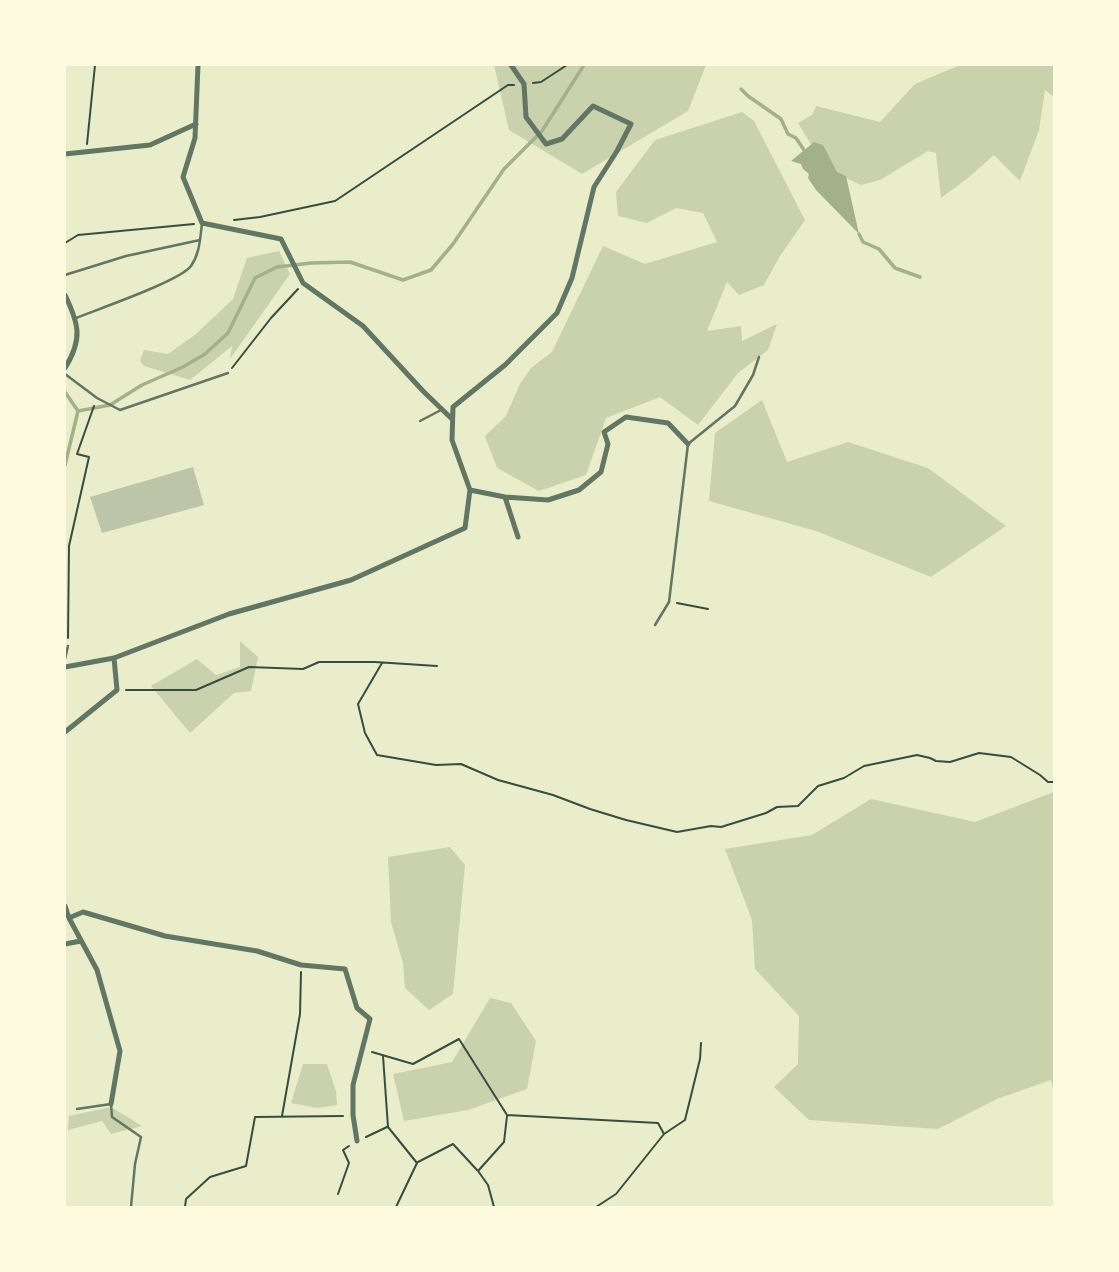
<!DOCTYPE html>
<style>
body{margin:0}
#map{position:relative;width:1119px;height:1272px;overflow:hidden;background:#e9edc9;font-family:Cabin,sans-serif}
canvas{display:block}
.frame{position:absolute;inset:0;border:66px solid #fefae0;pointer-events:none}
</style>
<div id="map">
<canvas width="1119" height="1272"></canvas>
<div class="frame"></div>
</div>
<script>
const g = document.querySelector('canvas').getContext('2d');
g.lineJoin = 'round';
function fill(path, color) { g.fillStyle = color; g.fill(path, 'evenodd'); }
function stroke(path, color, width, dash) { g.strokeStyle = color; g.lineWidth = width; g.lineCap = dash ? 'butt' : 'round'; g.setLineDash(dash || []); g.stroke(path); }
const green = new Path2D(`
 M 494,65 L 706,65 L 688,111 L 582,174 L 509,130 Z
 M 960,65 L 1054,65 L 1054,97 L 1045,90 L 1039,130 L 1020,181 L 994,155 L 968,178 L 941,198 L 936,153 L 928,151 L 880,180 L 861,185 L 826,169 L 798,123 L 812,115 L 816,106 L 880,122 L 915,84 Z
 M 742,112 L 754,121 L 805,220 L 780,256 L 764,285 L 739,295 L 727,282 L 707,331 L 741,326 L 742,341 L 777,324 L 768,350 L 738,373 L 698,425 L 660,397 L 606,418 L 586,475 L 539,491 L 497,468 L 485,436 L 506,416 L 520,384 L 531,368 L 552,352 L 603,246 L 645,264 L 717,242 L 703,213 L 676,208 L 647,223 L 618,216 L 616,192 L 655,140 Z
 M 279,251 L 290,274 L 230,359 L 232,346 L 190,380 L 144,366 L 140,361 L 144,350 L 168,354 L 196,334 L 233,299 L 247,258 Z
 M 762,400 L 787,462 L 848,442 L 928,468 L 1006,526 L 931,577 L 816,531 L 709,501 L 715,433 Z
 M 240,641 L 258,657 L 251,691 L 234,693 L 190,733 L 151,686 L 197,659 L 216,675 L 240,667 Z
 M 1054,792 L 1054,1093 L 1051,1080 L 997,1099 L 938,1129 L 809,1120 L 774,1087 L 798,1064 L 799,1016 L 755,969 L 752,920 L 725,849 L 812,835 L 871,799 L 975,822 Z
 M 450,847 L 465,865 L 453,994 L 429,1010 L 405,988 L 403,963 L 391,922 L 388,857 Z
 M 490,998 L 511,1003 L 536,1041 L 527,1089 L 468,1110 L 404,1121 L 393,1074 L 452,1062 Z
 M 303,1064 L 327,1064 L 336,1091 L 337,1105 L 317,1108 L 291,1103 Z
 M 111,1107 L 142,1126 L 111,1134 L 102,1121 L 68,1130 L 69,1116 Z`);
const water = new Path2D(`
 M 814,142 L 823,145 L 837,172 L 846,176 L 859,234 L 816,190 L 808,178 L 809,174 L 803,169 L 801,164 L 791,161 Z`);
const stream = new Path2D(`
 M 741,89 L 748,96 L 781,119 L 788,134 L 796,138 L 804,150
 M 859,234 L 863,242 L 879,249 L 895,268 L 920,277
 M 65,392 L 78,411 L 65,465
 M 78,411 L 110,405 L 142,385 L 183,367 L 205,354 L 228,333 L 255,278 L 277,267 L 311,263 L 350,262 L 403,280 L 431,270 L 453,244 L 504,169 L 542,131 L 584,65`);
const building = new Path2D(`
 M 193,467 L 204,505 L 102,533 L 90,497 Z`);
const path = new Path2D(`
 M 533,83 L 541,82 L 567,65
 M 87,144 L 95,65
 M 234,220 L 260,217 L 335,201 L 508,85 L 514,85
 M 65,243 L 78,235 L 194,224
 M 232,368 L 271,318 L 298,289
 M 677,603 L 708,609
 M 68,638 L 69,546 L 89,457 L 77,454 L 94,406
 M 382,663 L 358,704 L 365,733 L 377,755 L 436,765 L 461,764 L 498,780 L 553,795 L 590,809 L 626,820 L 677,832 L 711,826 L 721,827 L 766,813 L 777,807 L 798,806 L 818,786 L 844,778 L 864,766 L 917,755 L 930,758 L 936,761 L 950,762 L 979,753 L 1011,757 L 1040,775 L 1048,782 L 1054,782
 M 126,690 L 196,690 L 249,667 L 303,669 L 319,662 L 375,662 L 437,666
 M 372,1052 L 413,1064 L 459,1039 L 507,1115 L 658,1123 L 664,1134
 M 383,1056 L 388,1127 L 417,1163 L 396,1207
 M 282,1116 L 300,1014 L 301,972
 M 366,1137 L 387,1127
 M 418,1162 L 453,1144 L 477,1170
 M 338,1194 L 349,1163 L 343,1150 L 349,1146
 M 185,1207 L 186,1199 L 210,1177 L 246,1166 L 255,1117 L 343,1116
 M 494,1207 L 488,1185 L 478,1171 L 504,1142 L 507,1116
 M 596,1207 L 616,1194 L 664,1134 L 685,1120 L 700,1059 L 701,1043`);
const service = new Path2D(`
 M 65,275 L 126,256 L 200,240
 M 76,318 C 98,309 180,281 191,266 C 200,253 200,238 202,224
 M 65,374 L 97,398 L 120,410 L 228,373
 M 420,421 L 443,409
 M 655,625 L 669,602 L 688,444 L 735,406 L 753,375 L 759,357
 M 65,659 L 68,646
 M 77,1109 L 111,1104 L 112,1117 L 141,1137 L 135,1164 L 131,1207`);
const minor = new Path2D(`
 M 198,65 L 195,138 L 183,177 L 202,223 L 281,239 L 303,283 L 363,326 L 423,391 L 452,419
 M 65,154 L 150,145 L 196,124
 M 65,295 C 79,324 83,339 65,368
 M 470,490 L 505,497 L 518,537
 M 505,497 L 548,500 L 579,490 L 601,472 L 608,444 L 604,432 L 626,417 L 668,423 L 688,444
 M 65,667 L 114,658 L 229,614 L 351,580 L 465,528 L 470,490 L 452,440 L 453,407 L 505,365 L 557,313 L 572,278 L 594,187 L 617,151 L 631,124 L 593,106 L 562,139 L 546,144 L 526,117 L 524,84 L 511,65
 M 65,732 L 117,690 L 114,658
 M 65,906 L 69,918 L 97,970 L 120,1051 L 111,1104
 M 69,918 L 83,912 L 165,936 L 257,951 L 301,965 L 345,969 L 357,1008 L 370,1019 L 353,1085 L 353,1115 L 357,1141
 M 65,944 L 81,941`);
fill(green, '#cad2ad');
fill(water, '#a3b18a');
stroke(stream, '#a3b18a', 3.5);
fill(building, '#bcc5a7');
stroke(path, '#344e41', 2);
stroke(service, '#617663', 2.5);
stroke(minor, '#617663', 5);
</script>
